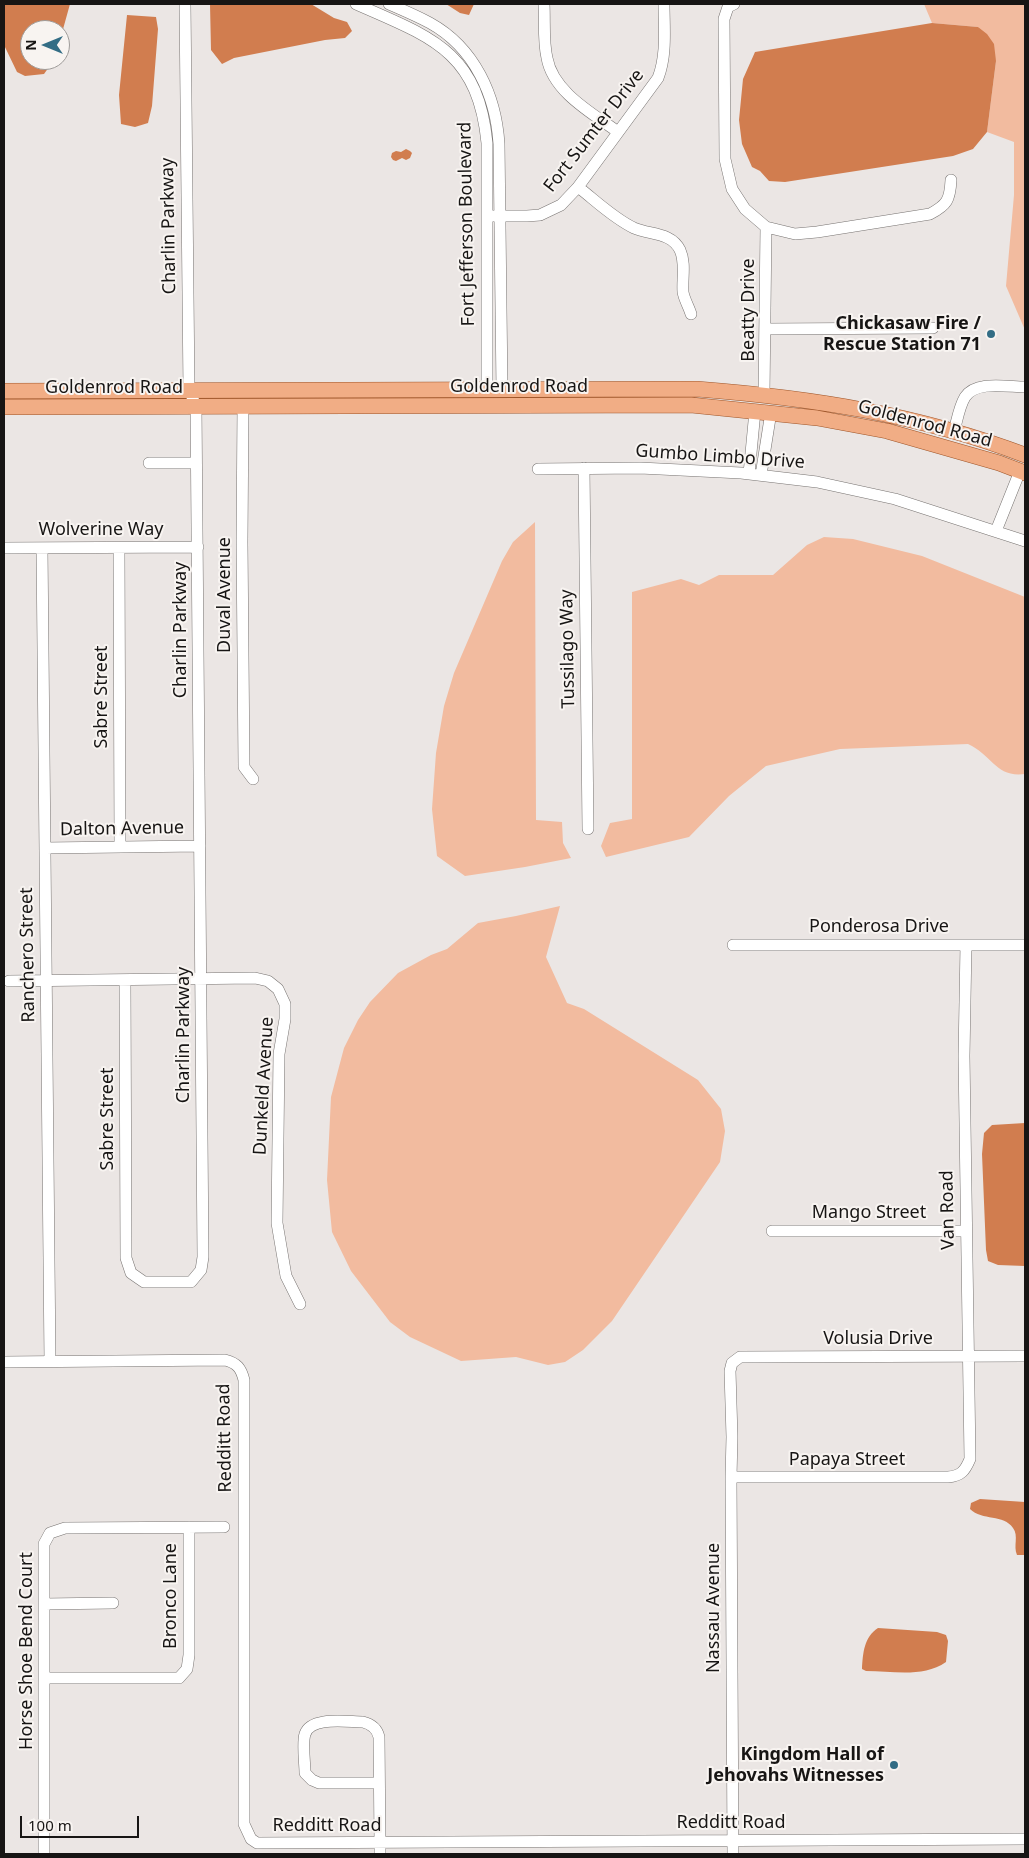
<!DOCTYPE html>
<style>
body{margin:0}
#map{position:relative;width:1029px;height:1858px;overflow:hidden;background:#ebe6e4;font-family:"Noto Sans",sans-serif}
canvas{display:block}
.frame{position:absolute;inset:0;border:5px solid #171514;pointer-events:none}
.north{position:absolute;left:20px;top:20px;width:50px;height:50px;box-sizing:border-box;background:#f8f4f1;border:1px solid #9e9b99;border-radius:50%;rotate:270deg;font-size:14px;font-weight:700;line-height:20px;text-align:center;color:#171514}
.north::after{content:'';display:block;margin:auto;width:18px;height:22px;background:#336d85;clip-path:polygon(50% 0,100% 100%,50% 72%,0 100%)}
.scale{position:absolute;left:20px;top:1816px;width:119px;height:22px;box-sizing:border-box;border:2px solid #171514;border-top:0;padding-left:6px;font-size:15px;line-height:18px;white-space:nowrap;color:#171514;-webkit-text-stroke:4px #f8f4f1;paint-order:stroke}
</style>
<div id="map">
<canvas width="1029" height="1858"></canvas>
<div class="frame"></div>
<div class="north">N</div>
<div class="scale">100 m</div>
</div>
<script>
const g = document.querySelector('canvas').getContext('2d');
g.lineJoin = 'round';
function fill(path, color) { g.fillStyle = color; g.fill(path, 'evenodd'); }
function stroke(path, color, width, dash) { g.strokeStyle = color; g.lineWidth = width; g.lineCap = dash ? 'butt' : 'round'; g.setLineDash(dash || []); g.stroke(path); }
function drawText(font, color, halo, rows, align = 'center') {
  g.font = font + ' "Noto Sans",sans-serif'; g.lineWidth = 4; g.setLineDash([]); g.textBaseline = 'middle'; g.strokeStyle = halo; g.fillStyle = color; for (const [text, x, y, turn = 0] of rows) {
    g.save(); g.translate(x, y); g.rotate((+turn || 0) * Math.PI / 180); g.textAlign = isNaN(turn) ? turn : align; if (halo) g.strokeText(text, 0, 0); g.fillText(text, 0, 0); g.restore();
  }
}
const green = new Path2D(`
 M 924,4 L 1025,4 L 1025,330 L 1006,286 L 1014,195 L 1014,142 L 987,132 L 996,61 L 978,27 L 932,23 Z
 M 535,522 L 536,820 L 562,822 L 563,843 L 571,858 L 525,867 L 465,876 L 437,856 L 432,809 L 436,753 L 444,706 L 454,673 L 502,561 L 513,542 Z
 M 824,537 L 853,539 L 922,556 L 1025,597 L 1025,774 C 996,778 992,755 968,744 L 840,749 L 766,766 L 729,796 L 689,837 L 606,857 L 601,846 L 610,823 L 632,819 L 632,592 L 681,579 L 699,585 L 719,575 L 773,575 L 807,545 Z
 M 560,906 L 546,957 L 567,1003 L 584,1009 L 698,1080 L 721,1109 L 725,1131 L 720,1162 L 612,1321 L 583,1350 L 565,1362 L 548,1365 L 516,1357 L 461,1361 L 410,1337 L 390,1322 L 351,1271 L 332,1232 L 327,1180 L 331,1097 L 344,1048 L 358,1020 L 370,1002 L 398,973 L 431,955 L 447,949 L 478,923 L 516,916 Z`);
const water = new Path2D(`
 M 4,4 L 70,4 L 60,40 L 60,30 L 30,30 L 30,60 L 54,60 L 44,74 L 25,76 L 17,72 L 4,45 Z
 M 210,4 L 311,4 L 334,18 L 347,22 L 352,31 L 345,38 L 325,40 L 234,58 L 222,64 L 211,50 Z
 M 446,4 L 474,4 L 469,15 L 460,13 Z
 M 127,15 L 156,17 L 158,29 L 152,106 L 148,123 L 135,127 L 121,124 L 119,95 Z
 M 932,23 L 978,27 L 987,34 L 994,44 L 996,61 L 987,132 L 973,149 L 953,156 L 785,182 L 769,181 L 760,171 L 752,167 L 742,144 L 739,120 L 743,79 L 755,52 Z
 M 406,149 L 410,151 L 412,153 L 410,158 L 406,160 L 402,158 L 396,161 L 393,160 L 391,157 L 392,153 L 396,151 L 401,152 Z
 M 1025,1123 L 1025,1266 L 998,1265 L 988,1261 L 986,1250 L 982,1154 L 984,1133 L 992,1125 Z
 M 980,1499 L 1025,1502 L 1024,1555 L 1017,1555 C 1013,1546 1019,1536 1013,1528 C 1004,1514 982,1521 970,1509 L 971,1503 Z
 M 878,1628 L 937,1632 L 946,1635 L 948,1641 L 946,1662 C 923,1678 893,1671 866,1671 L 862,1669 C 863,1653 864,1637 878,1628 Z`);
const minor = new Path2D(`
 M 356,4 C 431,37 478,51 487,143 L 487,389
 M 389,4 C 403,10 417,16 430,23 C 475,48 496,96 499,144 L 502,389
 M 544,4 C 545,22 543,41 547,58 C 553,92 592,113 618,132
 M 734,4 L 728,7 L 724,19 L 725,159 L 732,189 L 745,209 L 766,227 L 795,234 L 817,232 L 930,214 C 947,205 950,200 951,180
 M 578,187 C 595,200 613,218 634,228 C 650,235 671,232 680,250 C 686,263 682,279 683,292 C 684,299 689,307 691,314
 M 492,216 L 527,216 L 540,215 L 561,205 L 578,187 L 658,78 C 667,55 664,28 664,4
 M 766,329 L 933,328
 M 764,394 L 766,227
 M 243,406 L 242,542 L 244,767 L 253,779
 M 954,431 C 957,421 959,407 965,397 C 976,380 1008,387 1025,387
 M 149,463 L 196,463
 M 584,468 L 588,829
 M 538,469 L 640,468 L 741,473 L 817,482 L 895,499 L 1025,541
 M 749,474 L 755,411
 M 761,475 L 771,412
 M 996,531 L 1020,471
 M 4,548 L 198,547
 M 42,548 L 50,1361
 M 119,548 L 120,847
 M 45,848 L 200,846
 M 733,945 L 1025,945
 M 125,980 L 126,1258 L 131,1273 L 144,1282 L 191,1282 L 201,1270 L 203,1257 L 196,406 L 189,390 L 185,4
 M 9,981 L 255,978 L 268,981 L 278,989 L 285,1004 L 285,1019 L 279,1054 L 277,1223 L 286,1276 L 300,1304
 M 772,1231 L 966,1231
 M 4,1362 L 225,1360 C 237,1363 241,1368 244,1380 L 244,1824 L 251,1839 L 257,1843 L 1025,1839
 M 731,1477 L 948,1477 C 961,1476 965,1471 970,1459 L 964,1056 L 966,945
 M 44,1604 L 113,1603
 M 44,1678 L 179,1678 L 187,1669 L 189,1655 L 189,1527
 M 379,1783 L 319,1783 L 312,1780 L 305,1773 C 305,1763 302,1743 305,1734 C 311,1716 347,1722 363,1722 C 371,1724 377,1728 379,1737 L 380,1843 L 380,1854
 M 44,1854 L 44,1544 L 50,1533 L 65,1528 L 224,1527
 M 733,1854 L 731,1477 L 732,1437 L 730,1371 L 732,1363 L 740,1357 L 1025,1356`);
const major = new Path2D(`
 M 4,391 L 697,389 C 812,398 917,414 1025,455
 M 4,407 L 691,405 L 817,418 L 887,431 L 999,463 L 1025,473`);
const markers = [
 [991,334,5,"#336d85"],
 [894,1765,5,"#336d85"]
];
const streetNames = [
 ["Fort Sumter Drive",594,131,-52],
 ["Fort Jefferson Boulevard",467,224,-91],
 ["Charlin Parkway",169,226,-91],
 ["Beatty Drive",749,310,-90],
 ["Goldenrod Road",519,387],
 ["Goldenrod Road",114,388],
 ["Goldenrod Road",925,424,15],
 ["Gumbo Limbo Drive",720,457,4],
 ["Wolverine Way",101,530],
 ["Duval Avenue",225,595,-90],
 ["Charlin Parkway",181,630,-90],
 ["Tussilago Way",568,649,-91],
 ["Sabre Street",102,697,-90],
 ["Dalton Avenue",122,829,-1],
 ["Ponderosa Drive",879,927],
 ["Ranchero Street",28,955,-91],
 ["Charlin Parkway",184,1035,-90],
 ["Dunkeld Avenue",264,1086,-87],
 ["Sabre Street",108,1119,-90],
 ["Van Road",948,1210,-91],
 ["Mango Street",869,1213],
 ["Volusia Drive",878,1339],
 ["Redditt Road",225,1438,-91],
 ["Papaya Street",847,1460],
 ["Bronco Lane",171,1596,-90],
 ["Nassau Avenue",714,1608,-90],
 ["Horse Shoe Bend Court",27,1651,-90],
 ["Redditt Road",731,1823],
 ["Redditt Road",327,1826]
];
const poiNames = [
 ["Chickasaw Fire /",981,324],
 ["Rescue Station 71",981,345],
 ["Kingdom Hall of",884,1755],
 ["Jehovahs Witnesses",884,1776]
];
fill(green, '#f2bb9f');
fill(water, '#d17d4f');
stroke(minor, '#777371', 12);
stroke(major, '#9e5529', 16);
stroke(minor, '#fff', 11);
stroke(major, '#f1ad85', 15);
for (const [x, y, r, color] of markers) { const dot = new Path2D(); dot.arc(x, y, r, 0, 2 * Math.PI); g.fillStyle = color; g.fill(dot); stroke(dot, '#f8f4f1', 2); }
drawText('18px', '#171514', '#f8f4f1', streetNames);
drawText('bold 18px', '#171514', '#f8f4f1', poiNames, 'right');
</script>
